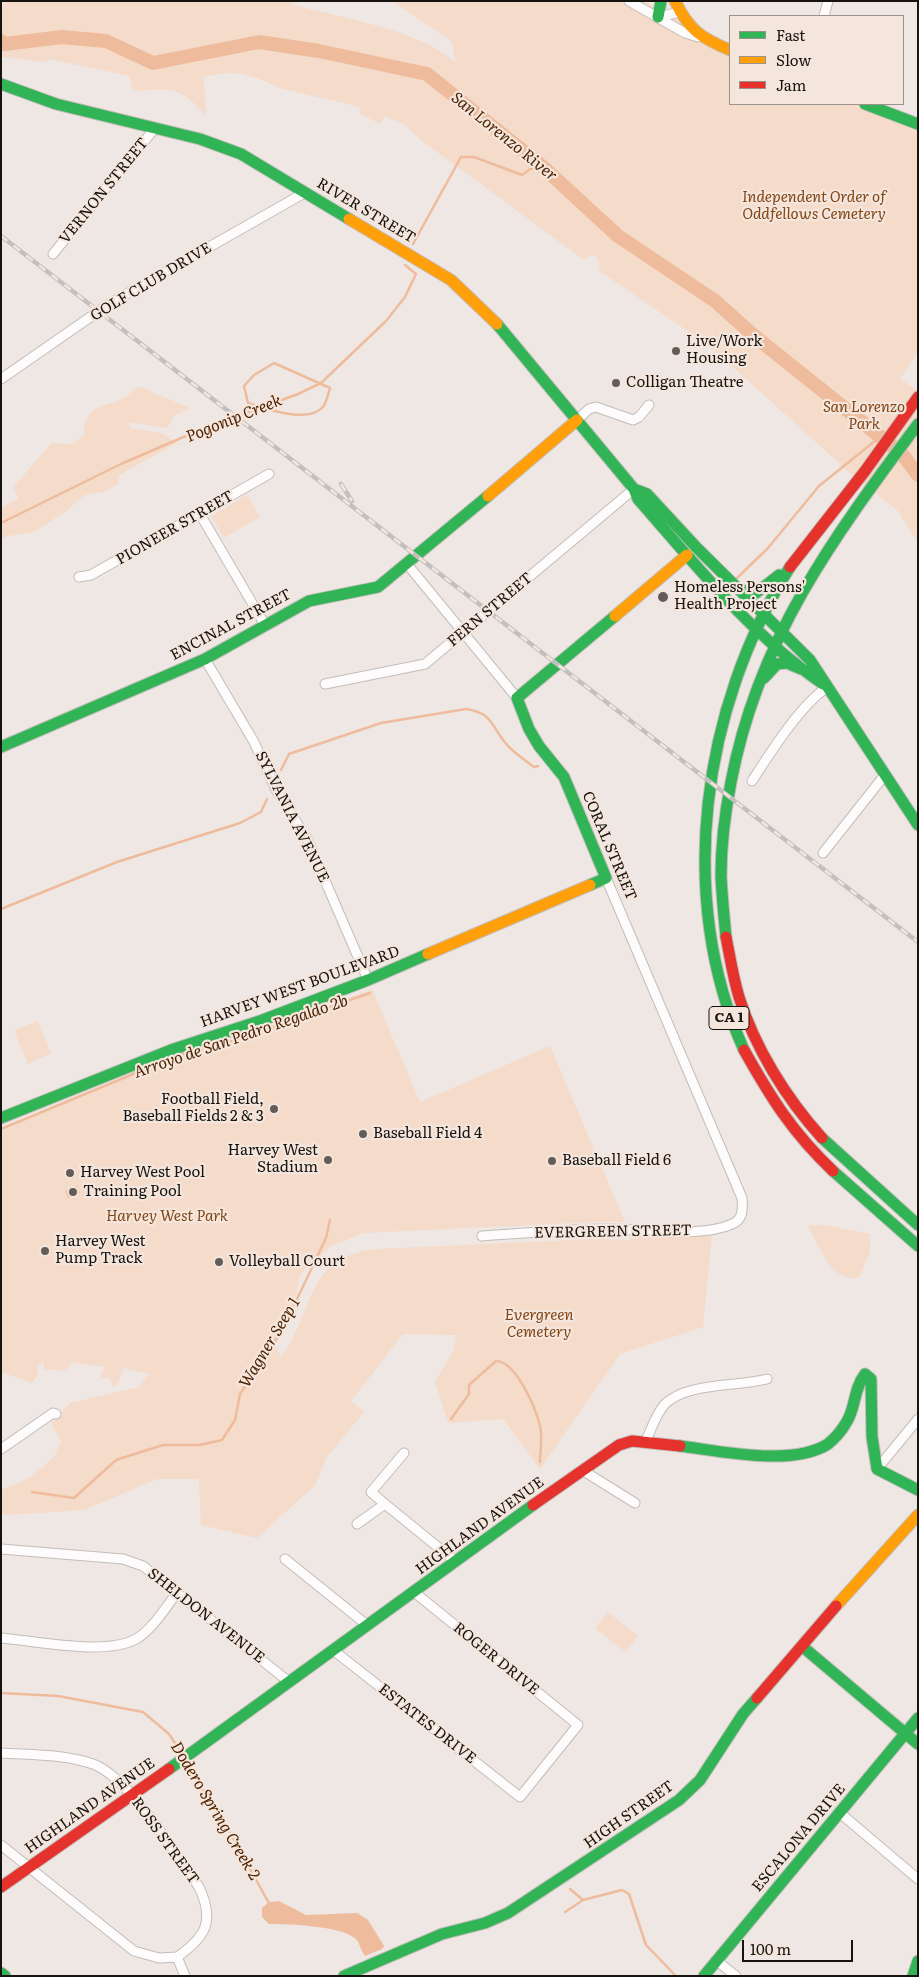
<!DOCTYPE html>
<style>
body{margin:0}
#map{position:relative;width:919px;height:1977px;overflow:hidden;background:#efe7e3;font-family:Literata,serif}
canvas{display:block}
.frame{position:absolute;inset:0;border:2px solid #17130f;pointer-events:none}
.legend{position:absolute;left:729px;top:15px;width:175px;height:90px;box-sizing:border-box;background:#f5e6dd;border:1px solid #9c928b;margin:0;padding:6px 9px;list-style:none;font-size:15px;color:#17130f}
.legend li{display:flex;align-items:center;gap:10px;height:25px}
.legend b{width:25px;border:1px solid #9c928b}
.scale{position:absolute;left:742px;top:1940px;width:111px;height:22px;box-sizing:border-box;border:2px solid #17130f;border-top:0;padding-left:6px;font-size:15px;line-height:18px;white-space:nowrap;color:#17130f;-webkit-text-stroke:4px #f5e6dd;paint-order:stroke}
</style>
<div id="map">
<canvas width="919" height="1977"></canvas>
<div class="frame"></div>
<ul class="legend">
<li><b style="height:6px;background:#30b455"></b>Fast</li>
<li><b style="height:6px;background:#ff9f0a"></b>Slow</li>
<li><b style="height:6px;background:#e5322d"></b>Jam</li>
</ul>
<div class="scale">100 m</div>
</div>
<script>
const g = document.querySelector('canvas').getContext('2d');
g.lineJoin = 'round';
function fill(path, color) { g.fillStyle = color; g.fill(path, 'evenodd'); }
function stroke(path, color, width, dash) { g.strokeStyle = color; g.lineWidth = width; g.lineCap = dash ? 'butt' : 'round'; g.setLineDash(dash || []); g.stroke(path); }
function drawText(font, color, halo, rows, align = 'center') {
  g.font = font + ' Literata,serif'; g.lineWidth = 4.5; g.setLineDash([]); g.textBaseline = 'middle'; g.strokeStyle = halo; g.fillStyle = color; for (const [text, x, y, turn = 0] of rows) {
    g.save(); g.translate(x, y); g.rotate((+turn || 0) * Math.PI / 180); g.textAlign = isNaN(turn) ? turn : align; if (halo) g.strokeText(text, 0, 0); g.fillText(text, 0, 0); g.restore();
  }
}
const green = new Path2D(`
 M 1,1 L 303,1 L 290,4 C 337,17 422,30 456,63 L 451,41 L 392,1 L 644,1 L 730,45 L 730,104 L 862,104 L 918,125 L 918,352 L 900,379 L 918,391 L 918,543 L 897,510 L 851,474 L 724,359 L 695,336 L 598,270 L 600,266 L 598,258 L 592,254 L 584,260 L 422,141 L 405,125 L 385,116 L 380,124 L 359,113 L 360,107 L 279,88 L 260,79 L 242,74 L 224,73 L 204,77 L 206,116 C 178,84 172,89 133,91 L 129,76 L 50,59 L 44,62 L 1,57 Z
 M 138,386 L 190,408 L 174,416 L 167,428 L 127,422 L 132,429 L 161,433 L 177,443 L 119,475 L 118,484 L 104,492 L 85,495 L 65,512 L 34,532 L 8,536 L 1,539 L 1,508 L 19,498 L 13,488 L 51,443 L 73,444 L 85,434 L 83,429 C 92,403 97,409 120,400 C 126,397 133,391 138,386 Z
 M 247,495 L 260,517 L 224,538 L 211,516 Z
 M 372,989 L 420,1102 L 550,1046 L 625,1222 L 594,1222 L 364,1233 L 332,1246 L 306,1268 L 299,1278 L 296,1296 L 275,1346 L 281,1357 C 315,1312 304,1257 376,1249 L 594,1239 L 631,1240 L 627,1230 L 712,1232 L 703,1327 L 620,1354 L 540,1469 L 503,1419 L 448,1423 L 435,1382 L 453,1351 L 457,1335 L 403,1334 L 351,1401 L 364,1412 L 326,1458 L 315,1485 L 257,1538 L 201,1525 L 199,1479 L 157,1479 L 84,1510 L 6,1515 L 1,1513 L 1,1490 L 31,1477 L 54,1457 L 61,1441 L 51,1424 L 70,1403 L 139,1387 L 149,1374 L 123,1368 L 118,1383 L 113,1387 L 109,1377 L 100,1379 L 104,1367 L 72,1362 L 66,1371 L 44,1369 L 44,1362 L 37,1366 L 38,1375 L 32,1383 L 1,1372 L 1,1129 L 168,1060 L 288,1021 Z
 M 37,1021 L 51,1053 L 28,1064 L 14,1031 Z
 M 825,1225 L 870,1234 L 870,1252 L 859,1277 C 832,1285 819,1245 808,1226 Z
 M 608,1612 L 638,1636 L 625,1652 L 595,1628 Z`);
const water = new Path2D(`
 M 77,1186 L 80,1193 L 68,1198 L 65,1191 Z
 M 279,1901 L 306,1915 L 357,1913 L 368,1920 L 384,1946 L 382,1949 L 365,1956 C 361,1951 360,1944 356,1939 C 342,1926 290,1924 269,1924 L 262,1917 L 262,1908 L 269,1902 Z`);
const stream = new Path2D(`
 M 1,44 L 4,44
 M 413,244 L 461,157 L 474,157 L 522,175 L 530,169 L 543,167
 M 274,363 L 330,388 C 328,394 327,402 323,407 C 307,424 268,409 248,403 L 244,386 L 254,375 Z
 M 1,523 L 121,464 L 202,429 L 298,394 L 321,383 L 386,321 L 405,297 L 416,274 L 405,265
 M 735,580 L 768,548 L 819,486 L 881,436
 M 281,770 L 289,754 L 381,723 L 466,709 C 495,713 491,729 509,747 C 516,754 526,761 534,767 L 538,766
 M 1,909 L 117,862 L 240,823 L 261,812 L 267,799
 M 1,1129 L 179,1055 L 236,1040 L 370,993
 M 451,1419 L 469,1394 L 469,1385 L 496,1361 C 516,1361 536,1409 540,1426 C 543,1437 540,1451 540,1462
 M 32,1492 L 74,1498 L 116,1460 L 163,1445 L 200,1445 L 222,1440 L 235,1420 L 240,1394 L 279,1335 L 298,1297 L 326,1238 L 330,1220
 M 1,1693 L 58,1696 L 143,1712 L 169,1734 L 182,1754
 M 186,1761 L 198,1783 L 218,1811 L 270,1905
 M 570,1889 L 583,1900 L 622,1890 L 629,1894 L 646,1945 L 676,1976
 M 565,1912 L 583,1900`);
const river = new Path2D(`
 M 1,41 L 4,44 L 62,37 L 106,41 L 153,63 L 259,42 L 319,51 L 427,74 L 543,167 L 618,236 L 715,301 L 753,335 L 902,454 L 918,475`);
const street = new Path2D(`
 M 629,1 L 685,33 L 698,37
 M 824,16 L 828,1
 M 658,17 L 680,12
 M 53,254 L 155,128
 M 1,379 L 109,304 L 306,192
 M 577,420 L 589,409 L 596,407 L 633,420 L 639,417 L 649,405
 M 200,514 L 265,625
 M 407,564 L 517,698
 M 79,577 L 91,575 L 269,474
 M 205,659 L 254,742 L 275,788 L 307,839 L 368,980
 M 325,684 L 425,664 L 634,489
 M 752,781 C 771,752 799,707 826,688
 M 823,853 L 884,776
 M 482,1236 C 525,1233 568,1229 611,1229 C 645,1229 702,1238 732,1224 C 743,1220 743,1209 742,1198 L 606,878
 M 645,1443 C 651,1430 655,1416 664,1405 C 686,1382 737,1387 767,1379
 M 1,1449 L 53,1413 L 56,1414
 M 877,1469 L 918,1419
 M 582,1470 L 635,1503
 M 385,1504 L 455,1561
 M 357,1524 L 385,1504 L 371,1492 L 404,1453
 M 1,1549 L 123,1559 L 143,1566 L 288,1681
 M 285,1559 L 367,1625
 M 1,1638 C 37,1641 105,1656 136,1639 C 153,1629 165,1608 177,1593
 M 333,1650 L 520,1797 L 578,1725 L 414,1592
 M 1,1753 C 31,1755 65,1754 93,1764 C 129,1777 176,1855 199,1887 C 215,1921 206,1937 177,1957
 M 840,1813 L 918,1879
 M 1,1845 L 134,1951 L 159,1958 L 177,1957 L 185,1976
 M 717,1961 L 736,1976`);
const fast = new Path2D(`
 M 658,17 L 661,1
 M 1,84 L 56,104 L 200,139 L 241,154 L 349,219
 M 865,104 L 918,124
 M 497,324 L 634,489 L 638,499 C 695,564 751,635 823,684
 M 634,489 L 647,494 L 696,547 L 810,660 L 918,825
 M 740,590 L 756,593 L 779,575
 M 764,678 L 777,664 L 787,663 L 801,669
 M 1,747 L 205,659 L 309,601 L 378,587 L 488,496
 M 590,885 L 606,878 L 564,777 L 539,746 L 529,729 L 517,698 L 615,616
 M 726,937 C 724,917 722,896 721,876 C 721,845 725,813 731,782 C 758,639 833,538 918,424
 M 744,1050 C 675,897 702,707 790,567
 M 1,1118 L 171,1050 L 260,1021 L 368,980 L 428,954
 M 822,1138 L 918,1225
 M 833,1171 L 918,1246
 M 680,1446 C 721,1451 792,1467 828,1444 C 834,1439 842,1430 846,1423 C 856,1408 853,1390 865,1374 L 871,1379 L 872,1437 L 877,1469 L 918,1490
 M 803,1647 L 918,1744
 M 169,1769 L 533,1505
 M 1,1973 L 5,1976
 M 344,1976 L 442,1934 L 485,1923 L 508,1913 L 679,1800 L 700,1780 L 743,1714 L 757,1698
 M 704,1976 L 918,1718
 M 913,1976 L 918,1961`);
const slow = new Path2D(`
 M 675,1 C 689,30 701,38 730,50
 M 349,219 L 451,280 L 497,324
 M 488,496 L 577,420
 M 615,616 L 687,555
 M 428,954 L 590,885
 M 836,1606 L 918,1515`);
const jam = new Path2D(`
 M 790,567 L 865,471 L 918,397
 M 726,937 C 730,957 733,977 739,997 C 755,1048 786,1098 822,1138
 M 744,1050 C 771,1098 792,1132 833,1171
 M 533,1505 L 619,1445 L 632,1441 L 680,1446
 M 757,1698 L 836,1606
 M 1,1887 L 169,1769`);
const rail = new Path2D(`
 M 1,236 L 918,942
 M 341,484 L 352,501`);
const markers = [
 [676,351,5,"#635d59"],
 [616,383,5,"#635d59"],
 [663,597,6,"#635d59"],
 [274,1109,5,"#635d59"],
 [363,1134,5,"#635d59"],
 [328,1160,5,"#635d59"],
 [552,1161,5,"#635d59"],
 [70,1173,5,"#635d59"],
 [73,1192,5,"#635d59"],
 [45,1251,5,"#635d59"],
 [219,1262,5,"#635d59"]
];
const shields = [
 [729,1018,40]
];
const shieldNames = [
 ["CA 1",729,1018]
];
const streetNames = [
 ["VERNON STREET",104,191,-51],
 ["RIVER STREET",366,211,31],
 ["GOLF CLUB DRIVE",151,282,-31],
 ["PIONEER STREET",175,528,-30],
 ["FERN STREET",490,610,-40],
 ["ENCINAL STREET",231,625,-28],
 ["SYLVANIA AVENUE",292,817,63],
 ["CORAL STREET",609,846,67],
 ["HARVEY WEST BOULEVARD",300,987,-20],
 ["EVERGREEN STREET",613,1232,-1],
 ["HIGHLAND AVENUE",480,1526,-36],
 ["SHELDON AVENUE",206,1616,38],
 ["ROGER DRIVE",496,1659,39],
 ["ESTATES DRIVE",427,1724,38],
 ["HIGHLAND AVENUE",90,1806,-35],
 ["HIGH STREET",629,1815,-35],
 ["ESCALONA DRIVE",799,1838,-50],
 ["ROSS STREET",165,1841,54]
];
const parkNames = [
 ["Independent Order of",814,198],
 ["Oddfellows Cemetery",814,215],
 ["San Lorenzo",864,408],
 ["Park",864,425],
 ["Harvey West Park",167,1217],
 ["Evergreen",539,1316],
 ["Cemetery",539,1333]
];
const poiNames = [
 ["Live/Work",686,342],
 ["Housing",686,359],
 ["Colligan Theatre",626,383],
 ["Homeless Persons'",674,588],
 ["Health Project",674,605],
 ["Football Field,",264,1100,"right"],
 ["Baseball Fields 2 & 3",264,1117,"right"],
 ["Baseball Field 4",373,1134],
 ["Harvey West",318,1151,"right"],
 ["Stadium",318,1168,"right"],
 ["Baseball Field 6",562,1161],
 ["Harvey West Pool",80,1173],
 ["Training Pool",83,1192],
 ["Harvey West",55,1242],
 ["Pump Track",55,1259],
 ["Volleyball Court",229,1262]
];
const waterNames = [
 ["San Lorenzo River",504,137,39],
 ["Pogonip Creek",234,419,-22],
 ["Arroyo de San Pedro Regaldo 2b",241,1037,-19],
 ["Wagner Seep 1",270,1343,-59],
 ["Dodero Spring Creek 2",215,1811,59]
];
fill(green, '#f5dbca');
fill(water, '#eebc9c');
stroke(stream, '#eebc9c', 2.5);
stroke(river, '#eebc9c', 14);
stroke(street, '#c3bdb9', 11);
stroke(fast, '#c3bdb9', 13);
stroke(slow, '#c3bdb9', 13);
stroke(jam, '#c3bdb9', 13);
stroke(street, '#fdfbfb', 9);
stroke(fast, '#30b455', 11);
stroke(slow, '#ff9f0a', 11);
stroke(jam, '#e5322d', 11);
stroke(rail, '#c2c0bf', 4.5);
stroke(rail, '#f5e6dd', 2.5, [8]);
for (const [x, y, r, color] of markers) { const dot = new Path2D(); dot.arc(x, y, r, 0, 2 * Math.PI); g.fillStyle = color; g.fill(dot); stroke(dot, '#f5e6dd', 2); }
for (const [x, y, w] of shields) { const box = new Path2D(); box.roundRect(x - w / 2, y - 11.5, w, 23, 4); g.fillStyle = '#f5e6dd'; g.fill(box); stroke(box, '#17130f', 1); }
drawText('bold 14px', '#17130f', null, shieldNames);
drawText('15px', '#17130f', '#f5e6dd', streetNames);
drawText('italic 15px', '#824514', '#f5e6dd', parkNames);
drawText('15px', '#17130f', '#f5e6dd', poiNames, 'left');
drawText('italic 16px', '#4d2300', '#f5e6dd', waterNames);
</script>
